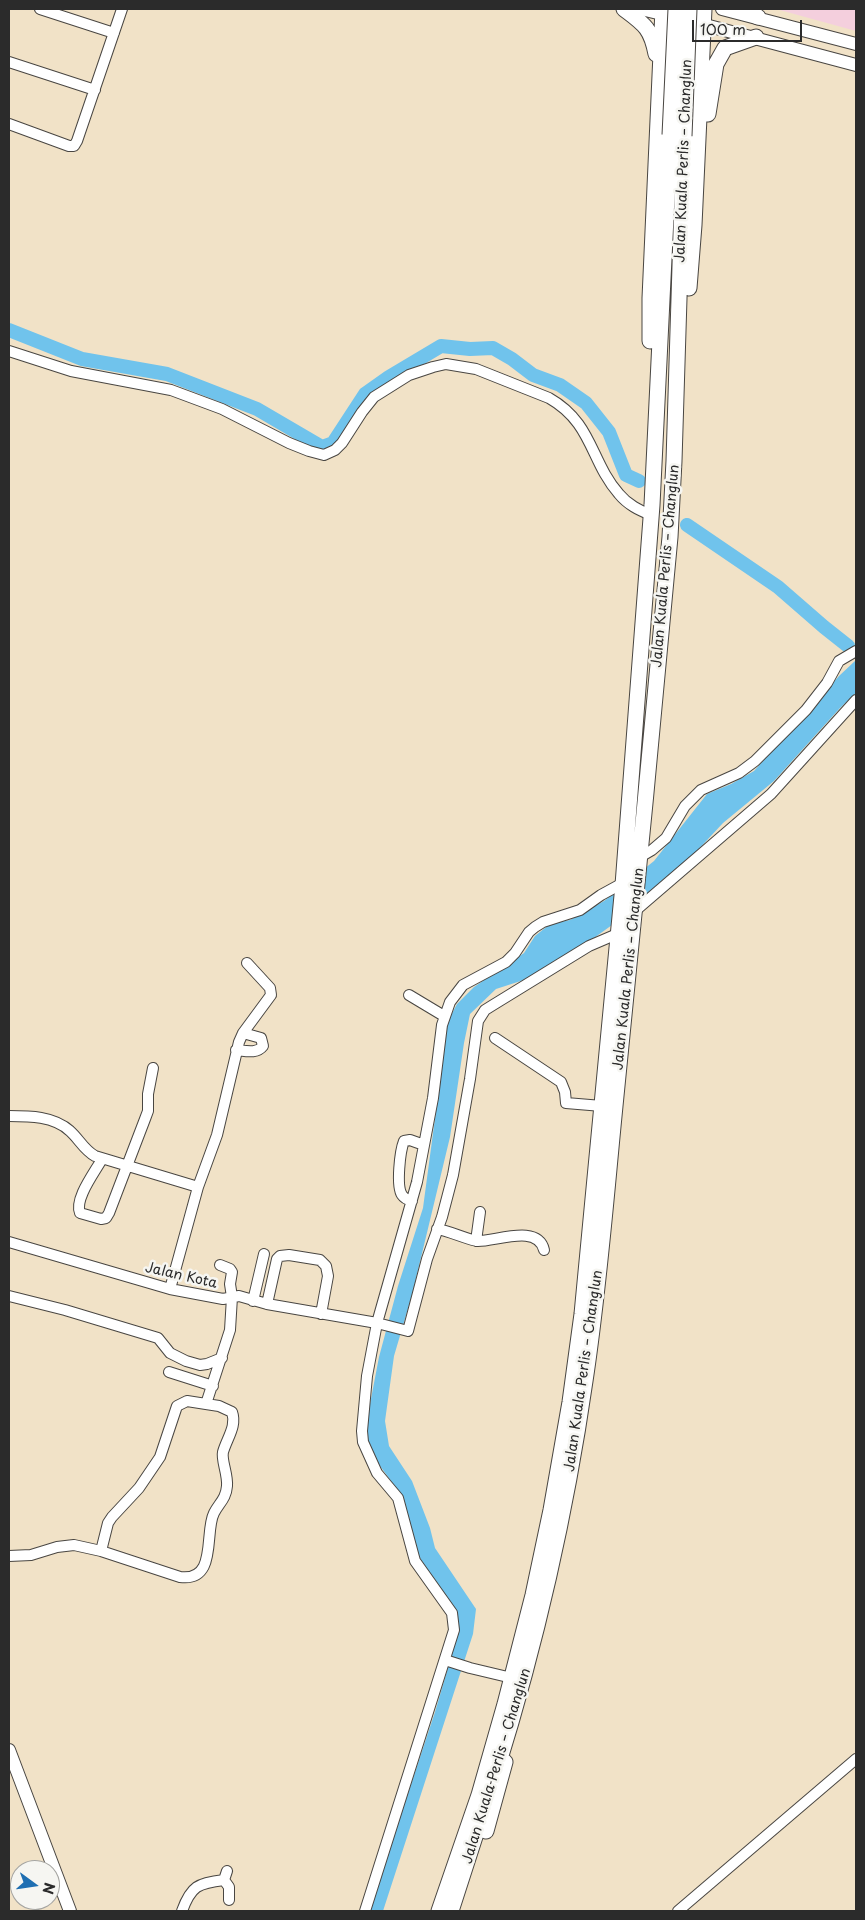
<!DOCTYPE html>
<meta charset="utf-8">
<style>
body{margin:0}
#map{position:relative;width:865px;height:1920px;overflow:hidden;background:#f1e2c7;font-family:"Playpen Sans",sans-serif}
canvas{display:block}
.frame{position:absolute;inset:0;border:10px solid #2b2b2b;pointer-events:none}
.north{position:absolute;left:10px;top:1860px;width:50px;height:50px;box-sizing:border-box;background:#f6f6f2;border:1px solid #a5a5a2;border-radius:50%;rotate:104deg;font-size:14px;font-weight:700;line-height:20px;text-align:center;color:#2b2b2b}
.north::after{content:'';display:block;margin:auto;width:18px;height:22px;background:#1f6fb2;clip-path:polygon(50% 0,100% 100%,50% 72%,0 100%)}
.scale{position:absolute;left:692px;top:20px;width:110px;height:22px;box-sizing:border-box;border:2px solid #2b2b2b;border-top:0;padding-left:6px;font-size:15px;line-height:18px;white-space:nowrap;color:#2b2b2b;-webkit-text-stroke:4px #f6f6f2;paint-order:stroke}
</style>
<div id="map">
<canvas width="865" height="1920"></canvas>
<div class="frame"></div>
<div class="north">N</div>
<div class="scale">100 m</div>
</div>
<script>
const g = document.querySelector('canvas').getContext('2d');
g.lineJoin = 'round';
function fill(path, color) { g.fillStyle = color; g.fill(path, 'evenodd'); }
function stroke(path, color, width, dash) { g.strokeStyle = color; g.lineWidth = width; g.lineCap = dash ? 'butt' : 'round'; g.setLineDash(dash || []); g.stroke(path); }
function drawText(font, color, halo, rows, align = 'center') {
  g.font = font + ' "Playpen Sans",sans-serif'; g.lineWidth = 5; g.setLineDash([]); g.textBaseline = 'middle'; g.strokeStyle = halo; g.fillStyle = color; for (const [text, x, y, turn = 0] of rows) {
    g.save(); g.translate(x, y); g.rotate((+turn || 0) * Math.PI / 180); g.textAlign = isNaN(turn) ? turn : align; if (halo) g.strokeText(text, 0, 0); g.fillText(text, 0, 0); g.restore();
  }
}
const built = new Path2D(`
 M 776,9 L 856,9 L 856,31 Z`);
const water = new Path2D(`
 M 856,660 L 856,693 L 840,708 L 774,781 L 723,823 L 682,867 L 630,912 L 594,938 L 533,977 L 496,989 L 470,1014 L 464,1043 L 450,1137 L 412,1295 L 394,1356 L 385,1421 L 389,1446 L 412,1481 L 430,1528 L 435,1548 L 476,1609 L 473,1634 L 383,1911 L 369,1911 L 435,1712 L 459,1630 L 457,1615 L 418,1555 L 399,1492 L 372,1455 L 365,1430 L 379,1357 L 398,1286 L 423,1208 L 448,1021 L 457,1004 L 474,987 L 524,953 L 535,936 L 550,924 L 570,920 L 604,901 L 654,861 L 707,794 L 731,784 L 754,771 L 839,676 Z`);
const river = new Path2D(`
 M 9,330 L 82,359 L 167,374 L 257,409 L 322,447 L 333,443 L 365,394 L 389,377 L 441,346 L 470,349 L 493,348 L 512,359 L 533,375 L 560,385 L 586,403 L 609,432 L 626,475 L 639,481
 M 687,525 L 778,587 L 824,627 L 848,646`);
const minor = new Path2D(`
 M 40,9 L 114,33
 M 9,62 L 95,90
 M 9,124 L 69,146 L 74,146 L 77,141 L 122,9
 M 9,351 L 71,371 L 171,390 L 222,409 L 289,443 L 309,451 L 324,455 L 335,450 L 342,443 L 362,412 L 374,397 L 409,375 L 433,367 L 446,364 L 476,369 L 549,398 C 593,423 590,461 619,494 C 628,505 639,510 651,515
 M 640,857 L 652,850 L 666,838 L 685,806 L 701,790 L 739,773 L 755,761 L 806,710 L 827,683 L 839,661 L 856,651
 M 635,911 L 771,794 L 856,700
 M 409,995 L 444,1016
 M 495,1038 L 561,1082 L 565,1092 L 566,1103 L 602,1106
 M 236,1050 C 246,1051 257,1054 263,1046 L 261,1038 L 243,1033
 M 9,1116 C 29,1116 54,1116 70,1131 C 79,1139 84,1150 95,1156 L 198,1187
 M 102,1159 C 95,1172 74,1199 80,1213 L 101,1219 L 106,1218 L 109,1213 L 145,1119 L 148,1111 L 148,1094 L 153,1068
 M 412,1201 C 408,1200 404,1198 402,1195 C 396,1186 400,1151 404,1141 L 410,1140 L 424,1145
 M 437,1229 C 447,1230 471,1241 478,1241 C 497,1241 538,1224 544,1250
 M 476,1241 L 480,1212
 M 9,1242 L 170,1289 L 223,1299 L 239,1296 L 267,1304 L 377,1323 L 408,1331 L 427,1259 L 442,1217 L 453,1175 L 470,1079 L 478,1021 L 485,1010 L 493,1005 L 589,946 L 617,934
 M 170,1289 L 198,1187 L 217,1135 L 239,1042 L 243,1033 L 271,995 L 270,988 L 247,963
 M 9,1296 L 65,1310 L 158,1338 L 170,1353 L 186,1361 L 200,1365 L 207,1364 L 222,1358
 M 253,1301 L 264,1254
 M 267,1304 L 277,1259 L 280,1256 L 289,1255 L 320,1260 L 326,1266 L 328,1276 L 321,1314
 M 169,1372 L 213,1386
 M 101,1551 L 108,1523 L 112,1517 L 139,1488 L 160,1457 L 177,1406 L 187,1401 L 206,1404 L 230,1330 L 232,1297 L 230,1284 L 232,1272 L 230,1269 L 220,1265
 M 9,1556 L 31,1555 L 57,1547 L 74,1545 L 101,1551 L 180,1577 C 218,1582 204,1532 214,1513 C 219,1503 226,1499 227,1486 C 228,1474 221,1460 223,1452 C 227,1438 237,1426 232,1412 L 219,1406 L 206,1404
 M 445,1660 L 470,1668 L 512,1678
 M 224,1880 L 229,1887 L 229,1900
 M 182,1911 C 191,1886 198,1883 224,1880 L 227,1871
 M 365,1911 L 454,1630 L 452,1613 L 415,1561 L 398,1498 L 377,1473 L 363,1442 L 362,1431 L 367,1376 L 377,1323 L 417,1182 L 433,1098 L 442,1025 L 450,1002 L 463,985 L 506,962 L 515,953 L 529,932 L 535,927 L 543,922 L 580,910 L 601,895 L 623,883
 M 678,1911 L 856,1759`);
const major = new Path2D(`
 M 641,9 L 670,16
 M 722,9 L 856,44
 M 694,22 L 856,65
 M 9,1750 L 70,1911`);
const highway = new Path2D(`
 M 624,9 C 644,24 651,28 656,54
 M 745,9 L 758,17
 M 708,114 L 716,64 L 725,48 L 756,37
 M 689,288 L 694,225 L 704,9
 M 650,341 L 650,298 L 663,9
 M 496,1772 C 536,1644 566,1513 585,1381 C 599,1289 606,1197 615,1106 C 635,916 652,727 670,537 L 674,461 L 684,136
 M 486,1831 L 505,1762
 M 439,1911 L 479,1795 L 505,1704 L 533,1595 L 551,1510 L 570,1402 L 582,1314 L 623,885 L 652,505 L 670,135
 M 451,1911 L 482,1815`);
const highwayBridge = new Path2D(`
 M 670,135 L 676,9
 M 684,136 L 689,9`);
const streetNames = [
 ["Jalan Kuala Perlis – Changlun",684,161,-88],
 ["Jalan Kuala Perlis – Changlun",666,566,-85],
 ["Jalan Kuala Perlis – Changlun",629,969,-84],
 ["Jalan Kota",181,1276,13],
 ["Jalan Kuala Perlis – Changlun",584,1371,-82],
 ["Jalan Kuala Perlis – Changlun",497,1766,-73]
];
fill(built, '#f4cfdd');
fill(water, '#70c3ec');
stroke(river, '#70c3ec', 14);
stroke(minor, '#494642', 12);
stroke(major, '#494642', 14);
stroke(highway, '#494642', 17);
stroke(minor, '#fff', 10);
stroke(major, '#fff', 12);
stroke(highway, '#fff', 15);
stroke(highwayBridge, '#494642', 17, []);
stroke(highwayBridge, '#fff', 15);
drawText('14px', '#2b2b2b', '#f6f6f2', streetNames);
</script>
